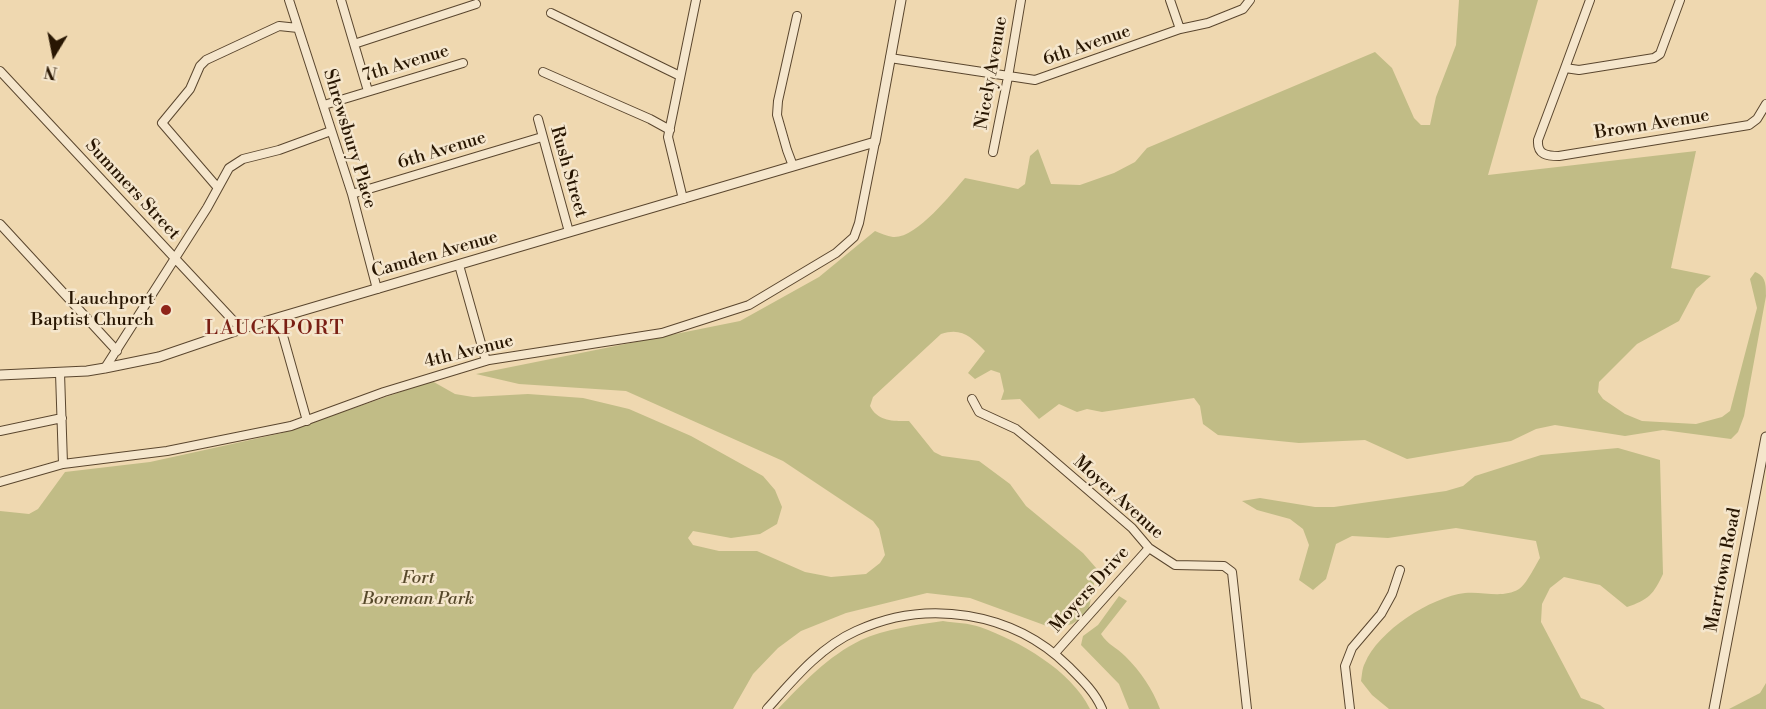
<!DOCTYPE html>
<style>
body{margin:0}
#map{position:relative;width:1766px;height:709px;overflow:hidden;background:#efd8b0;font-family:"Libre Bodoni",serif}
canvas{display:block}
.north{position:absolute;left:24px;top:24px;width:60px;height:60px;-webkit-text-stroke:4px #f5e6cc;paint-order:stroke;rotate:190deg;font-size:16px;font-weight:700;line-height:24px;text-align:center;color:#281602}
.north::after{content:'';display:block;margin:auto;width:21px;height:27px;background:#281602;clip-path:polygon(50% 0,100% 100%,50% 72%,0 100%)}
</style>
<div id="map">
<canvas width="1766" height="709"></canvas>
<div class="north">N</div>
</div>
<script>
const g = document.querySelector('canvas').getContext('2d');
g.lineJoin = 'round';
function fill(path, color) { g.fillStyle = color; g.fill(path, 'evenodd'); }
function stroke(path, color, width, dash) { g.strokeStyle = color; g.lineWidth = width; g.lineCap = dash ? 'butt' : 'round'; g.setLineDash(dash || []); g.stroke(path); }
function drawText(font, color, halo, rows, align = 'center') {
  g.font = font + ' "Libre Bodoni",serif'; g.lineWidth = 5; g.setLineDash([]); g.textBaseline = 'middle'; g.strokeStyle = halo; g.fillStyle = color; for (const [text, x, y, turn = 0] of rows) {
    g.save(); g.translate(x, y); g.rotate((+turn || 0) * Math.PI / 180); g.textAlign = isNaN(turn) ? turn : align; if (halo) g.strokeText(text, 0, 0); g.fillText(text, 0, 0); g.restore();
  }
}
const green = new Path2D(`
 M 1459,0 L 1538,0 L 1488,175 L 1696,151 L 1671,268 L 1711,276 L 1696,289 L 1679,321 L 1637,344 L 1599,382 L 1598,392 L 1603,399 L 1625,414 L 1642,421 L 1696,424 L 1722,417 L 1730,411 L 1757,308 L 1750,279 L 1755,272 C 1766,276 1766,285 1766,296 L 1744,416 L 1738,432 L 1731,439 L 1663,430 L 1625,436 L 1555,425 L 1536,429 L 1511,441 L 1407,459 L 1365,440 L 1299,443 L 1218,435 L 1203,424 L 1200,406 L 1194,398 L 1102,412 L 1087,409 L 1077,412 L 1059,404 L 1039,419 L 1020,399 L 1001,400 L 1004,391 L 1000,373 L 991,370 L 975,379 L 968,373 L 985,351 C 971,337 962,327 941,334 L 873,397 L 870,406 C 878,422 894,421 909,421 L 934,452 L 942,456 L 979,461 L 1010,484 L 1026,506 L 1083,553 L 1097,569 L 1088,613 L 1072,624 L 1055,629 L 970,598 L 927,593 L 846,613 L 801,631 L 778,648 L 753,674 L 733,709 L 0,709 L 0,511 L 29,514 L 38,509 L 65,472 L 150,462 L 282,433 L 432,381 L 455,394 L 473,397 L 528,394 L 583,398 L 629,409 L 691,436 L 763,476 L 775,490 L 782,507 L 777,524 L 760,534 L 731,538 L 693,531 L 688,538 L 693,545 L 719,551 L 757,551 L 805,572 L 831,577 L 866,574 L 880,563 L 885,555 L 879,529 L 873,521 L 783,461 L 626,391 L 519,384 L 476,374 L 740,321 L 819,277 L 875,231 C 880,233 887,236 893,237 C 916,239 951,194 965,178 L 1018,189 L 1025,184 L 1030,156 L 1038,149 L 1051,184 L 1080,185 L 1114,173 L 1135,162 L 1147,148 L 1375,52 L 1392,68 L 1414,118 L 1421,125 L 1430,125 L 1436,97 L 1456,45 Z
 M 1618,448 L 1660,460 L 1663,574 C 1654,594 1648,600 1627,607 L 1600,585 L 1564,577 L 1550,588 L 1542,604 L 1541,622 L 1581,698 L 1600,705 L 1605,709 L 1389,709 L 1372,695 L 1361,681 C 1362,676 1362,668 1365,663 C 1378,631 1431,597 1465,593 C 1483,591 1502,599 1519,589 C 1526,585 1535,566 1540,558 L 1536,541 L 1456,528 L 1388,538 L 1352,536 L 1336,544 L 1326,579 L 1313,590 L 1299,580 L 1309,545 L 1303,529 L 1290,519 L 1257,510 L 1242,501 L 1260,498 L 1315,507 L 1334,507 L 1446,491 L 1463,486 L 1475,476 L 1541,455 Z
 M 1119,596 L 1127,601 L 1101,634 C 1108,645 1116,647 1125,656 C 1141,672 1152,688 1160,709 L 1129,709 L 1119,684 L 1081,645 L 1083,636 L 1098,625 Z
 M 943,621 C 955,623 969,623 980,627 C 1019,641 1071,670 1090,709 L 778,709 C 803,683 828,656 861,640 C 884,629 917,625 943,621 Z
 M 1766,683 L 1766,709 L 1729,709 L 1760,693 Z`);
const minor = new Path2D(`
 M 289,0 L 352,194 L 377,289
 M 341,0 L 368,91
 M 1170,0 L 1180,29
 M 1590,0 L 1565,68 L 1579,70 L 1654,58 L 1660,54 L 1680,0
 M 551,13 L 680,76
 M 354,44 L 476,4
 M 890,58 L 1035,80 L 1180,29 L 1208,23 L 1243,9 L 1250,0
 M 1565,68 L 1538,140 C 1537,155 1547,156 1559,156 L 1749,125 L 1757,119 L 1766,104
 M 0,71 L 241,329
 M 543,72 L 650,119 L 670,130
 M 324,105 L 463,63
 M 538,119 L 569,232
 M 993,152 L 1008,77 L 1021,0
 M 793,166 L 787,150 L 777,115 L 778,101 L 797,16
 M 218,188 L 162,123 L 190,89 L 200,66 L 206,60 L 279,26 L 298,28
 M 352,194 L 542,137
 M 683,199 L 668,137 L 696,0
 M 0,224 L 117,351
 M 459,265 L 486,361
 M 278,318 L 307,421
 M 105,368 L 207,208 L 229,168 L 243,159 L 279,150 L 331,131
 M 60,373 L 63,464
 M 972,399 L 979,412 L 1016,429 L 1038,447 L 1132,528 L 1149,548 L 1175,565 L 1224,566 L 1232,572 L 1247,709
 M 0,431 L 62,418
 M 0,482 L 63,464 L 167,451 L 291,426 L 384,392 L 489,360 L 662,333 L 749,305 L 836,253 L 854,237 L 859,223 L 875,142
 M 1055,653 L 1149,548
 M 767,709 C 793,680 820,647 856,631 C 927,598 1013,612 1068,666 C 1081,679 1095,692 1102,709
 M 1350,709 L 1345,666 L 1352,648 L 1381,614 L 1392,594 L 1400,570`);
const tertiary = new Path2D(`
 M 0,375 L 87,371 L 105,368 L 159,357 L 250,326 L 875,142 L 901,0
 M 1714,709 L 1766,437`);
const markers = [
 [166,310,6,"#8f2418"]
];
const streetNames = [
 ["6th Avenue",1087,46,-19],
 ["7th Avenue",406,64,-17],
 ["Nicely Avenue",992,73,-80],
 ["Brown Avenue",1652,125,-9],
 ["Shrewsbury Place",349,139,73],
 ["6th Avenue",442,151,-17],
 ["Rush Street",568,172,74],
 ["Summers Street",132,190,47],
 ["Camden Avenue",435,255,-16],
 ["4th Avenue",469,352,-14],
 ["Moyer Avenue",1118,498,42],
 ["Marrtown Road",1724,570,-79],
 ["Moyers Drive",1090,590,-48]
];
const poiNames = [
 ["Lauchport",154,300],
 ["Baptist Church",154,321]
];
const parkNames = [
 ["Fort",418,579],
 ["Boreman Park",418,600]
];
const neighbourhoodNames = [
 ["LAUCKPORT",275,329]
];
fill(green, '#c1bc86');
stroke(minor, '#5a462e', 10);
stroke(tertiary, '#5a462e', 11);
stroke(minor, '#f5e6cc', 8);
stroke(tertiary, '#f5e6cc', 9);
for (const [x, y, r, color] of markers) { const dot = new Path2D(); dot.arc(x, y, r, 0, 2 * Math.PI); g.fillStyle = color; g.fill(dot); stroke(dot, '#f5e6cc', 2); }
drawText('18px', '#281602', '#f5e6cc', streetNames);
drawText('18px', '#281602', '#f5e6cc', poiNames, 'right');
drawText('italic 18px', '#56482a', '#f5e6cc', parkNames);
g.letterSpacing = '1.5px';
drawText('20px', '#7a1f14', '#f5e6cc', neighbourhoodNames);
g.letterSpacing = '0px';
</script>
